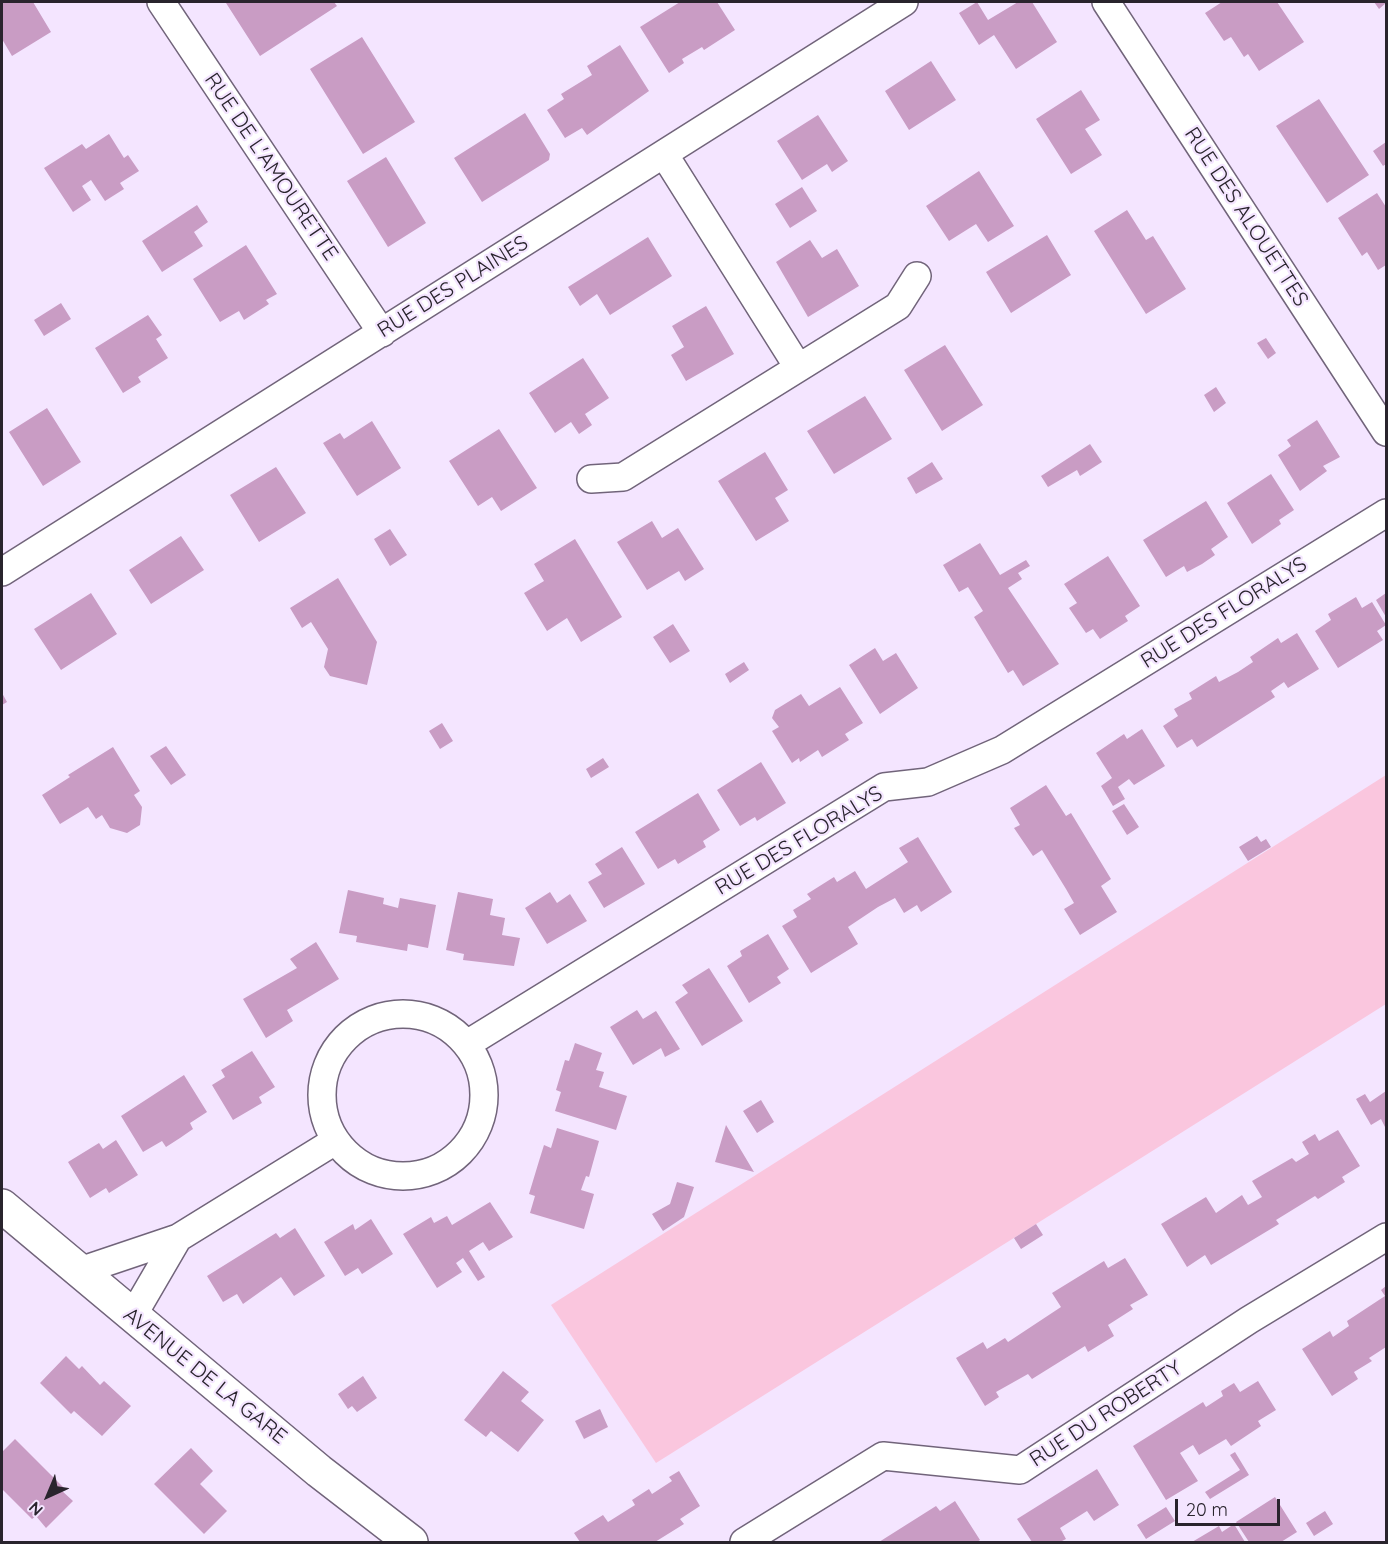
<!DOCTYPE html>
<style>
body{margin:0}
#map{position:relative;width:1388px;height:1544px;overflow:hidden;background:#f4e5ff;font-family:Quicksand,sans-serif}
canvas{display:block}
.frame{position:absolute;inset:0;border:3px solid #29242d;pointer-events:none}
.north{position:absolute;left:18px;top:1466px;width:60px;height:60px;-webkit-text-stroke:4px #f4e5ff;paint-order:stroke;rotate:224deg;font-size:16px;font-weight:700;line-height:24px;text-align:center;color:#29242d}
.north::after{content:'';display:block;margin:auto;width:21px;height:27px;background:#29242d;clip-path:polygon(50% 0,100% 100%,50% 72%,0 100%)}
.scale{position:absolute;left:1175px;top:1499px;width:105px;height:27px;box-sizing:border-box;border:3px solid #29242d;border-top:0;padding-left:8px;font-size:18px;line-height:21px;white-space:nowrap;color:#29242d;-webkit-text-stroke:4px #f4e5ff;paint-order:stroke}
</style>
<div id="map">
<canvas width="1388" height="1544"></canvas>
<div class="frame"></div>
<div class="north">N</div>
<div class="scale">20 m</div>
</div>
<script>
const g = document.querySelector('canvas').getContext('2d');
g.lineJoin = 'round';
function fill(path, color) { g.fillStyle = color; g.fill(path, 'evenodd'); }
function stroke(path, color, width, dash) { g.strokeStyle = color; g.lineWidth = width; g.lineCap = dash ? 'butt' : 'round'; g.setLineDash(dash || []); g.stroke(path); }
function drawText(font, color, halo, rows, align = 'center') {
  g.font = font + ' Quicksand,sans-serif'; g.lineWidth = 4.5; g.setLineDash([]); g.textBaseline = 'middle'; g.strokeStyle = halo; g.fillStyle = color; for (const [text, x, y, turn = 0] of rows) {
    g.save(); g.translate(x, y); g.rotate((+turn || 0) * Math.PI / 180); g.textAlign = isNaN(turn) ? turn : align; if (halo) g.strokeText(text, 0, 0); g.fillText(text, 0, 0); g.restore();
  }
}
const green = new Path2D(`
 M 1386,775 L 1386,1004 L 656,1463 L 551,1305 Z`);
const building = new Path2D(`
 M 2,2 L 33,2 L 51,32 L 12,56 L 2,39 Z
 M 228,2 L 334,2 L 337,6 L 260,56 L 226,3 Z
 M 680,2 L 717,2 L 735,30 L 704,50 L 702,47 L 682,59 L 684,63 L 669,73 L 640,27 Z
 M 977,2 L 988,20 L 1018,2 L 1032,2 L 1057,42 L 1016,69 L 994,35 L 979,45 L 959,13 Z
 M 1222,2 L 1277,2 L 1304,42 L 1259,71 L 1248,54 L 1244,57 L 1231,37 L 1224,41 L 1205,13 Z
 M 1374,2 L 1386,2 L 1386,3 L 1379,9 Z
 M 362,37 L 415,122 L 363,154 L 310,69 Z
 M 620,45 L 649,91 L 587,135 L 582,128 L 565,138 L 547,110 L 564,99 L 561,94 L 592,75 L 587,66 Z
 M 931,61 L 956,100 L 909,130 L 885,91 Z
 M 1081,90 L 1100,120 L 1085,129 L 1102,155 L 1071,174 L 1036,119 Z
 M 1319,99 L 1369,175 L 1327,203 L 1276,126 Z
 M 525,113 L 550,154 L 549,160 L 482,202 L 454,158 Z
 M 818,115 L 848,161 L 832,172 L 827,164 L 802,180 L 777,141 Z
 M 109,134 L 124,158 L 128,155 L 139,171 L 120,183 L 124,189 L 105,201 L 91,180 L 82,186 L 91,200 L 73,212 L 44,168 L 82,144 L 86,149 Z
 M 1386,142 L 1386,164 L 1383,166 L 1373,151 Z
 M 386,157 L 426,223 L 388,247 L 347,181 Z
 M 979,171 L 1014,226 L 988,242 L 976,224 L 949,241 L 926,206 Z
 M 802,187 L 817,211 L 790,228 L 775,204 Z
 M 1377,193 L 1386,207 L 1386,265 L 1378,270 L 1367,252 L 1362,256 L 1338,218 Z
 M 197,205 L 208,222 L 194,232 L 203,246 L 162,272 L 142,241 Z
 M 1127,210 L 1146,240 L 1153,236 L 1186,289 L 1146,314 L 1094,231 Z
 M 1047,235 L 1071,275 L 1011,313 L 986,272 Z
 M 648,237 L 672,276 L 610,315 L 597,294 L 580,306 L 568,287 Z
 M 810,240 L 822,258 L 837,249 L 859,286 L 808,317 L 776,262 Z
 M 246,245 L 277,294 L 266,300 L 269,304 L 244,320 L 239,311 L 220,322 L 193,279 Z
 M 61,303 L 71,319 L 44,336 L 34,320 Z
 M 706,306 L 734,354 L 686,381 L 671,355 L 684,347 L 672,326 Z
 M 148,315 L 162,335 L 156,339 L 168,358 L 138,377 L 141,382 L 123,393 L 95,348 Z
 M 1266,338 L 1276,353 L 1268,359 L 1257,343 Z
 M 945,345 L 983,405 L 942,431 L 904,370 Z
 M 583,358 L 609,398 L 585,414 L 592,425 L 579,434 L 571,422 L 555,433 L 529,393 Z
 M 1216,387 L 1226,403 L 1214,412 L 1204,395 Z
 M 865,396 L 892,439 L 834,474 L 807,431 Z
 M 47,408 L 81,462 L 43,486 L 9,432 Z
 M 1317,420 L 1340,457 L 1323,466 L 1327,471 L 1300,491 L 1278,455 L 1291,446 L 1287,440 Z
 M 372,421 L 401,468 L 357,496 L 323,443 L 340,433 L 344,439 Z
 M 499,429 L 537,488 L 501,511 L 492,497 L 478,506 L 449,461 Z
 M 1090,444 L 1102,462 L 1080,476 L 1077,470 L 1048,487 L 1041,476 Z
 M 765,452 L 788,490 L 775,498 L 789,521 L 756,541 L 718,481 Z
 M 932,462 L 943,479 L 916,494 L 907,478 Z
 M 276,467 L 306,513 L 259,542 L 230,495 Z
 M 1271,474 L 1294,510 L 1279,520 L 1281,524 L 1252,544 L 1227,503 Z
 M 1206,501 L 1228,537 L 1211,549 L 1215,555 L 1202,564 L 1187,572 L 1184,566 L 1166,577 L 1143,540 Z
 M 652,521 L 662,538 L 678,528 L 704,569 L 685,581 L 679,571 L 647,590 L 617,542 Z
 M 390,529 L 407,555 L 390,566 L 374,539 Z
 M 181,536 L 204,570 L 151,604 L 129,570 Z
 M 575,539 L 622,617 L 581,642 L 567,618 L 547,631 L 524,593 L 544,581 L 534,564 Z
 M 980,543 L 1000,575 L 1026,560 L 1030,566 L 1018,573 L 1022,579 L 1008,588 L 1059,664 L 1023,686 L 1013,670 L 1008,673 L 974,617 L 983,611 L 968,587 L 959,592 L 943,565 Z
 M 1108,556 L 1140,606 L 1125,616 L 1128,621 L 1100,639 L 1093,629 L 1086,633 L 1069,608 L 1077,603 L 1064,584 Z
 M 338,578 L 377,642 L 367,685 L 330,676 L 324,667 L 328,649 L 311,622 L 302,628 L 290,608 Z
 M 91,593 L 117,634 L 61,670 L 34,629 Z
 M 1386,593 L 1386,617 L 1376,600 Z
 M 1356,597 L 1362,608 L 1372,602 L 1386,625 L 1377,631 L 1383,640 L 1338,668 L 1315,631 L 1331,620 L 1328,614 Z
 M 673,624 L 690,651 L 670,663 L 653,637 Z
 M 1297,633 L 1319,669 L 1288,688 L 1284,682 L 1271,691 L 1275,697 L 1197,747 L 1192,739 L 1177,748 L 1163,726 L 1178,716 L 1174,709 L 1192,699 L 1189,693 L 1216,676 L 1219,682 L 1238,672 L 1253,662 L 1250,657 L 1278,638 L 1281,643 Z
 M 875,648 L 883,661 L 896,653 L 918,688 L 880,714 L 849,665 Z
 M 744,662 L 749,670 L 730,683 L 725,674 Z
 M 840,687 L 863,723 L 845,734 L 849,740 L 822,757 L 818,750 L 800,762 L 799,758 L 792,763 L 772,731 L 779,727 L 772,718 L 775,710 L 801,694 L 809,706 Z
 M 2,693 L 7,702 L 2,705 Z
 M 442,723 L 453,741 L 440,749 L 429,731 Z
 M 1142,729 L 1165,766 L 1134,785 L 1129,779 L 1118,787 L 1125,799 L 1113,806 L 1101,786 L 1112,778 L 1096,753 L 1124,734 L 1127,739 Z
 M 166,746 L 186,775 L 171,785 L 150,756 Z
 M 113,747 L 140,791 L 134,795 L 142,807 L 140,825 L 127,833 L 110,828 L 102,815 L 96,819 L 88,807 L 60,824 L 42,795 L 70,777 L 68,775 Z
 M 603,758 L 609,767 L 591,778 L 586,769 Z
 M 761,762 L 786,803 L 757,821 L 755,817 L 740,826 L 717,790 Z
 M 1046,785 L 1066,816 L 1071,813 L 1111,879 L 1101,886 L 1117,912 L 1080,935 L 1064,909 L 1074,903 L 1066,889 L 1042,850 L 1033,856 L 1014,828 L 1020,825 L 1010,808 Z
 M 698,793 L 720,830 L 703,841 L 706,847 L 678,864 L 675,859 L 658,869 L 635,832 Z
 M 1124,804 L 1139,827 L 1127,835 L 1112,811 Z
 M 1257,836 L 1261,842 L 1266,839 L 1271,847 L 1248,861 L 1239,847 Z
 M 918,837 L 952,892 L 921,912 L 917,905 L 904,913 L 895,898 L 878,907 L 848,927 L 858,944 L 811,973 L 782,926 L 797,917 L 793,910 L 811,899 L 807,894 L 834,877 L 837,882 L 855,871 L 866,889 L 908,862 L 899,848 Z
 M 622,847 L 645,884 L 604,908 L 588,882 L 602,874 L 595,864 Z
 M 348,890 L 384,898 L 383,904 L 398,908 L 400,898 L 436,905 L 428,948 L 408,944 L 407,951 L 356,942 L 357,936 L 339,933 Z
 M 458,892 L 493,899 L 490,915 L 505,918 L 502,935 L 520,938 L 514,966 L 463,960 L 464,954 L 446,950 Z
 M 550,892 L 557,903 L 570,894 L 587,921 L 547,944 L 525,908 Z
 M 768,934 L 789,969 L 777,977 L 781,983 L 749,1003 L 727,966 L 742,956 L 740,951 Z
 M 316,942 L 339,979 L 287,1010 L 293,1021 L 266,1038 L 243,999 L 297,968 L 290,959 Z
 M 709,968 L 743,1021 L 702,1046 L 675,1002 L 688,993 L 682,985 Z
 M 637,1010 L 643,1019 L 656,1011 L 680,1049 L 665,1057 L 661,1048 L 633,1065 L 610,1027 Z
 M 575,1043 L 602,1053 L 596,1070 L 604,1072 L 599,1087 L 627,1096 L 616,1130 L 555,1111 L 561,1092 L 556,1090 L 565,1060 L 569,1061 Z
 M 252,1051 L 275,1087 L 259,1097 L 262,1103 L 233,1120 L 212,1085 L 225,1077 L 221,1070 Z
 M 184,1075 L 207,1112 L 190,1123 L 193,1129 L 180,1138 L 166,1147 L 162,1141 L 143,1152 L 121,1116 Z
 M 1386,1091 L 1386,1129 L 1381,1119 L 1371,1125 L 1356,1099 L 1365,1094 L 1370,1102 Z
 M 761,1100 L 774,1122 L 757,1133 L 743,1111 Z
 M 726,1125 L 754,1172 L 715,1162 Z
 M 557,1128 L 599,1141 L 589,1177 L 586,1176 L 581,1190 L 594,1194 L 584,1229 L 530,1213 L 535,1196 L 529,1194 L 539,1161 L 544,1145 L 551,1148 Z
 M 1338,1130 L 1360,1166 L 1342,1177 L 1345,1182 L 1318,1199 L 1315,1196 L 1276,1220 L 1279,1224 L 1211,1265 L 1205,1255 L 1187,1267 L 1161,1224 L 1206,1197 L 1216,1213 L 1242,1195 L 1248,1205 L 1262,1197 L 1252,1181 L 1292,1158 L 1296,1162 L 1309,1154 L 1302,1142 L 1315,1134 L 1319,1141 Z
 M 116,1140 L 138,1175 L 109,1193 L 106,1188 L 90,1198 L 68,1162 L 99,1143 L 103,1149 Z
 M 677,1182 L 694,1187 L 684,1217 L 663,1231 L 652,1214 L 670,1204 Z
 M 490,1202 L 513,1237 L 489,1251 L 483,1242 L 469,1251 L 485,1277 L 478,1281 L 463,1258 L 456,1263 L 462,1272 L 437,1288 L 403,1234 L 431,1217 L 434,1223 L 447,1216 L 452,1225 Z
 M 371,1219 L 393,1254 L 362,1274 L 358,1268 L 345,1276 L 324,1242 L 353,1224 L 355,1230 Z
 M 1036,1224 L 1043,1235 L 1021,1249 L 1014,1238 Z
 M 295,1228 L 325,1276 L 294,1296 L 281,1277 L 243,1304 L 237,1294 L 223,1302 L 207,1276 L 276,1233 L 280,1238 Z
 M 1125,1258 L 1148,1295 L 1130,1305 L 1133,1309 L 1108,1325 L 1114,1336 L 1088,1352 L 1085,1346 L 1032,1379 L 1028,1374 L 996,1392 L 999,1397 L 985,1406 L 956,1358 L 983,1342 L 987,1349 L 1005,1338 L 1008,1342 L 1061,1307 L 1052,1293 L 1104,1261 L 1108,1268 Z
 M 1386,1286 L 1386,1347 L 1369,1358 L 1372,1361 L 1354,1372 L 1358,1379 L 1332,1396 L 1302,1349 L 1330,1331 L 1333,1337 L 1349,1326 L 1347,1321 L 1385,1296 L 1381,1290 Z
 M 66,1356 L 79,1369 L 82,1366 L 100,1385 L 104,1381 L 131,1406 L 102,1436 L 74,1411 L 71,1414 L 40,1383 Z
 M 503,1371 L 529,1392 L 521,1401 L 544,1420 L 518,1452 L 491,1431 L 486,1437 L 464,1420 Z
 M 363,1376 L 377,1398 L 357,1412 L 352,1406 L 348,1409 L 338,1394 Z
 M 1258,1381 L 1276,1410 L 1258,1421 L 1261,1426 L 1231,1446 L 1226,1439 L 1199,1455 L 1193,1445 L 1180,1453 L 1198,1481 L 1166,1500 L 1133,1446 L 1203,1402 L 1206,1407 L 1223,1396 L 1221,1391 L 1234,1383 L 1240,1392 Z
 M 600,1409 L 608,1427 L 584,1439 L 575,1421 Z
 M 15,1439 L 64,1488 L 61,1490 L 73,1501 L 46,1528 L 36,1516 L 32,1519 L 2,1489 L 2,1452 Z
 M 191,1448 L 213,1471 L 200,1484 L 227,1511 L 204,1534 L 154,1484 Z
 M 1235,1452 L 1249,1475 L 1210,1499 L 1205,1492 L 1240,1470 L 1230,1455 Z
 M 1097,1469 L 1119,1505 L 1094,1521 L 1087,1511 L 1060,1528 L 1066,1539 L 1060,1542 L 1032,1542 L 1017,1519 Z
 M 679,1471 L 700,1506 L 680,1519 L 684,1524 L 655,1542 L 580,1542 L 574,1533 L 603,1515 L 608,1522 L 635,1505 L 632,1500 L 649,1489 L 652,1494 L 672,1481 L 669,1477 Z
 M 1275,1497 L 1297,1532 L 1281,1542 L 1249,1542 L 1236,1522 Z
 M 955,1501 L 980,1540 L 977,1542 L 879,1542 L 936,1506 L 940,1511 Z
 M 1166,1507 L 1175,1521 L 1146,1539 L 1137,1525 Z
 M 1325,1511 L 1333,1524 L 1314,1536 L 1306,1523 Z
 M 1234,1524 L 1245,1542 L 1192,1542 L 1219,1526 L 1222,1532 Z`);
const minor = new Path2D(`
 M 161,2 L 382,333
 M 1106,2 L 1386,432
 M 664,154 L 798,367
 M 591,479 L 623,477 L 898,306 L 917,276
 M 2,572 L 904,2
 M322 1095a81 81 0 1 1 162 0a81 81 0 1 1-162 0Z
 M 467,1044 L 884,787 L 928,782 L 1002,750 L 1386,513
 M 77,1272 L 178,1238 L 335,1141
 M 132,1317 L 178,1238
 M 744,1542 L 883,1456 L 1020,1470 L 1249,1320 L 1386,1237`);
const tertiary = new Path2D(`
 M 2,1206 L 319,1471 L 411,1542`);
const streetNames = [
 ["RUE DE L'AMOURETTE",271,167,56],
 ["RUE DES ALOUETTES",1246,217,57],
 ["RUE DES PLAINES",453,287,-32],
 ["RUE DES FLORALYS",1224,613,-32],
 ["RUE DES FLORALYS",799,841,-31],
 ["AVENUE DE LA GARE",205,1376,39],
 ["RUE DU ROBERTY",1106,1414,-33]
];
fill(green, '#fac6de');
fill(building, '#c99cc4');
stroke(minor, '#71647a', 30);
stroke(tertiary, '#71647a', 36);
stroke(minor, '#fff', 27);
stroke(tertiary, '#fff', 33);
drawText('21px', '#29242d', '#f4e5ff', streetNames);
</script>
